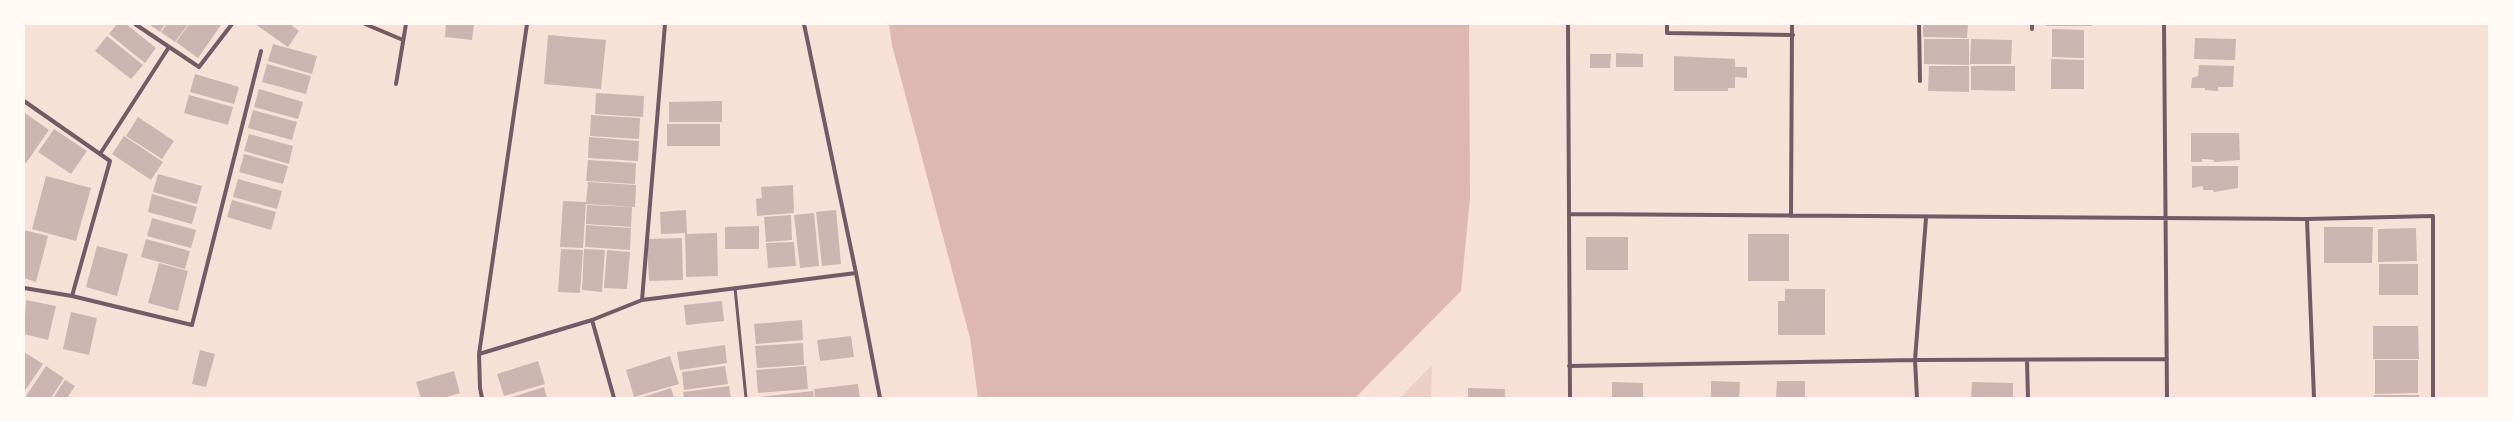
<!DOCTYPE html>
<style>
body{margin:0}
#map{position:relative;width:2513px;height:422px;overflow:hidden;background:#f7e1d7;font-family:Manrope,sans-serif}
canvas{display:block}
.frame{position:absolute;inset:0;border:25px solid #fffaf5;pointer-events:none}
</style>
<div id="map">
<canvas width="2513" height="422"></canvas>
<div class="frame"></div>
</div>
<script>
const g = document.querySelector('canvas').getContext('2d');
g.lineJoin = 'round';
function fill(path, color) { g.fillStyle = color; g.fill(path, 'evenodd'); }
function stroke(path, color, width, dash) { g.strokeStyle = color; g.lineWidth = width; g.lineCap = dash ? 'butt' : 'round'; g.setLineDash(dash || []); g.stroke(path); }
const green = new Path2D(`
 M 1432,365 L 1431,398 L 1400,398 Z`);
const water = new Path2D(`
 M 889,24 L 1469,24 L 1470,198 L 1461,291 L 1355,398 L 978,398 L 970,338 L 892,45 Z`);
const building = new Path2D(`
 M 117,24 L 126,24 L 156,48 L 145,63 L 109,34 Z
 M 149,24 L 165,24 L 160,32 Z
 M 167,24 L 188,24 L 175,42 L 161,32 Z
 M 189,24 L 221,25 L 198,58 L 176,42 Z
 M 255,24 L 290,24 L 299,31 L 288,47 Z
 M 446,24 L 474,24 L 472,40 L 445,37 Z
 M 1923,24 L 1968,24 L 1967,38 L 1923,37 Z
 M 2046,24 L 2092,24 L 2092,26 L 2046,26 Z
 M 2052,29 L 2084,30 L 2084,58 L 2052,57 Z
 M 548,35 L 606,40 L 601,89 L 544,84 Z
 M 107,36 L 143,65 L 131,79 L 95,51 Z
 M 2195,38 L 2236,39 L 2235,60 L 2194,59 Z
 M 1924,39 L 1969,39 L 1969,65 L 1924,64 Z
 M 1971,39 L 2012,40 L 2011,64 L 1970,64 Z
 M 273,44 L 317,56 L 312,74 L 268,61 Z
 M 1616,53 L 1643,54 L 1643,67 L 1616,67 Z
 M 1590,54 L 1611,54 L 1610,68 L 1590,68 Z
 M 1674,56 L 1735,59 L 1735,67 L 1747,67 L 1747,78 L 1735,77 L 1735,88 L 1728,88 L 1728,91 L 1674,91 Z
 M 2051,59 L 2084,60 L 2084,89 L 2051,89 Z
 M 267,64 L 311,76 L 306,94 L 262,82 Z
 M 2199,65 L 2234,66 L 2233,87 L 2218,87 L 2218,91 L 2205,90 L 2205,88 L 2191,88 L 2192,78 L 2198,76 Z
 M 1929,66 L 1969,66 L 1969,92 L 1928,91 Z
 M 1971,66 L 2015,66 L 2015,91 L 1971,90 Z
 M 195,74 L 239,87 L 234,104 L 190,92 Z
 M 259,89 L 303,102 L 298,119 L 254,107 Z
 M 596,93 L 644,96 L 643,117 L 595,114 Z
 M 189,95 L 233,107 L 228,125 L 184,113 Z
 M 722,101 L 722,122 L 669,122 L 669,102 Z
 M 253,110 L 297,122 L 292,140 L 248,128 Z
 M 25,113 L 49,130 L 26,163 L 24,162 Z
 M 591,115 L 640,118 L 639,139 L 590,136 Z
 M 138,117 L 174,141 L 162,159 L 126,136 Z
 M 667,124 L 720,124 L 720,146 L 667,146 Z
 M 54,129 L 87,151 L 71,174 L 38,152 Z
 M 2191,133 L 2239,133 L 2240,160 L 2214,162 L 2214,160 L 2202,159 L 2202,162 L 2191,162 Z
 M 249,134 L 293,146 L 289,164 L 244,151 Z
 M 124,136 L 163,162 L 151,180 L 112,154 Z
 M 589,137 L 639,141 L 638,161 L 588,158 Z
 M 244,154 L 288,166 L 283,184 L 239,172 Z
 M 588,160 L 636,163 L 635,184 L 586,181 Z
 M 2192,166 L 2238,166 L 2238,188 L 2214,192 L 2213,190 L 2203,190 L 2203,186 L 2192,188 Z
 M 158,174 L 202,186 L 197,204 L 153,192 Z
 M 46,176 L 91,188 L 76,241 L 32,229 Z
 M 238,179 L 282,191 L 277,209 L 233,197 Z
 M 588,182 L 636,185 L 635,207 L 586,204 Z
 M 793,185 L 794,213 L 757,216 L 756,199 L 762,198 L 761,187 Z
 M 152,194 L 197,207 L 192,224 L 148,212 Z
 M 232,200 L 276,212 L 271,230 L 227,217 Z
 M 563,201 L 586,202 L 583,248 L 560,247 Z
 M 587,205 L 632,207 L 631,227 L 586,224 Z
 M 686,210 L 687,234 L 717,233 L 718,276 L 686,277 L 685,233 L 661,234 L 660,212 Z
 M 836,210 L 841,264 L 822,266 L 816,212 Z
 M 814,213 L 819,266 L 800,268 L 794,215 Z
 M 791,215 L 792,240 L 766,242 L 764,217 Z
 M 152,218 L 196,230 L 191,248 L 147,236 Z
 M 586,225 L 631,228 L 630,250 L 585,247 Z
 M 759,226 L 759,249 L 725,249 L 725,227 Z
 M 2324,227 L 2373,227 L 2372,263 L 2324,263 Z
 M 2416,228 L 2417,261 L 2378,262 L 2378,229 Z
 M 24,230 L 48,236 L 36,282 L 24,278 Z
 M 1748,234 L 1789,234 L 1789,281 L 1748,281 Z
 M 1586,237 L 1628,237 L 1628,270 L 1586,270 Z
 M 682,238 L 683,280 L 649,281 L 647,239 Z
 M 146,239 L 190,251 L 185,269 L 141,257 Z
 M 794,242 L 796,266 L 768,268 L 766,243 Z
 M 97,246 L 128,254 L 117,296 L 86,287 Z
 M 561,249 L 583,250 L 580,293 L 558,292 Z
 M 584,249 L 605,250 L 602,292 L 582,290 Z
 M 607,250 L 630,252 L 627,289 L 604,288 Z
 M 159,263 L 188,271 L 178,311 L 148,303 Z
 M 2379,264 L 2418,264 L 2418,295 L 2379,295 Z
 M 1785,289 L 1825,289 L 1825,335 L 1778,335 L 1778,301 L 1785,301 Z
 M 26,300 L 56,306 L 48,340 L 24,334 Z
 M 722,301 L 724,321 L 686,325 L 684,305 Z
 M 71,312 L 97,318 L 89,355 L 63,349 Z
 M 802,320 L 803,340 L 756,344 L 754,324 Z
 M 2373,326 L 2418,326 L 2419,359 L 2373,359 Z
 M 851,336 L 854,357 L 820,361 L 817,340 Z
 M 803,343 L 804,365 L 757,368 L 755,346 Z
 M 725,345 L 727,363 L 680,370 L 677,352 Z
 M 200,350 L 215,354 L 206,387 L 192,384 Z
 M 24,352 L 43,364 L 24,392 Z
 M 670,356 L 679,384 L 634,397 L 626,370 Z
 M 2375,360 L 2418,360 L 2418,393 L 2375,394 Z
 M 538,361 L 545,384 L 504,396 L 497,374 Z
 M 46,366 L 64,378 L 51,398 L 28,398 L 26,396 Z
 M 725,366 L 728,384 L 684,390 L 682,372 Z
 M 806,366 L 808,389 L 758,393 L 756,370 Z
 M 454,371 L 460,393 L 444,398 L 421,398 L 416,382 Z
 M 65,380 L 75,386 L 67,398 L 53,398 Z
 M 1711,381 L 1740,382 L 1739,398 L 1711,398 Z
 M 1777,381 L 1805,381 L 1805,398 L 1776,398 Z
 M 1612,382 L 1643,383 L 1643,398 L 1612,398 Z
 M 1972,382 L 2013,383 L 2013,398 L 1971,398 Z
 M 858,384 L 860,398 L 815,398 L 814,389 Z
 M 729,386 L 731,398 L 684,398 L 683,392 Z
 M 544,387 L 547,398 L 509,398 Z
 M 671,388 L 674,398 L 640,398 Z
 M 1468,388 L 1505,389 L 1505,398 L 1468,398 Z
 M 813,391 L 814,398 L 760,398 L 760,397 Z
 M 2374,395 L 2419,395 L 2419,398 L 2374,398 Z`);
const service = new Path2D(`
 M 735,288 L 746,398`);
const minor = new Path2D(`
 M 135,24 L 199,67 L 232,24
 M 365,24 L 403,40
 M 804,24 L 856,273
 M 1568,24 L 1570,398
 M 1667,24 L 1667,33 L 1793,35
 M 1919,24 L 1920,81
 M 2032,24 L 2032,29
 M 2164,24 L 2167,398
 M 396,84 L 406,24
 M 24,101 L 110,161 L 72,296 L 24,288
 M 100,154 L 169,47
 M 1570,214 L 2307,219 L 2433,216 L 2433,398
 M 1791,216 L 1792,24
 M 2307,219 L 2314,398
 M 72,296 L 192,325 L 261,51
 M 642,300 L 665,24
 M 592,320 L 614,398
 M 479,354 L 592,320 L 642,300 L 856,273 L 880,398
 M 2027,361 L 2028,398
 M 1569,366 L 1915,360 L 2167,359
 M 482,398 L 480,388 L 479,354 L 527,24
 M 1917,398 L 1915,360 L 1926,218`);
fill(green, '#ebcfc5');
fill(water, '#dcb8b0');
fill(building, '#ccb4b1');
stroke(service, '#755966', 3);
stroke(minor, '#755966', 4);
</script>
